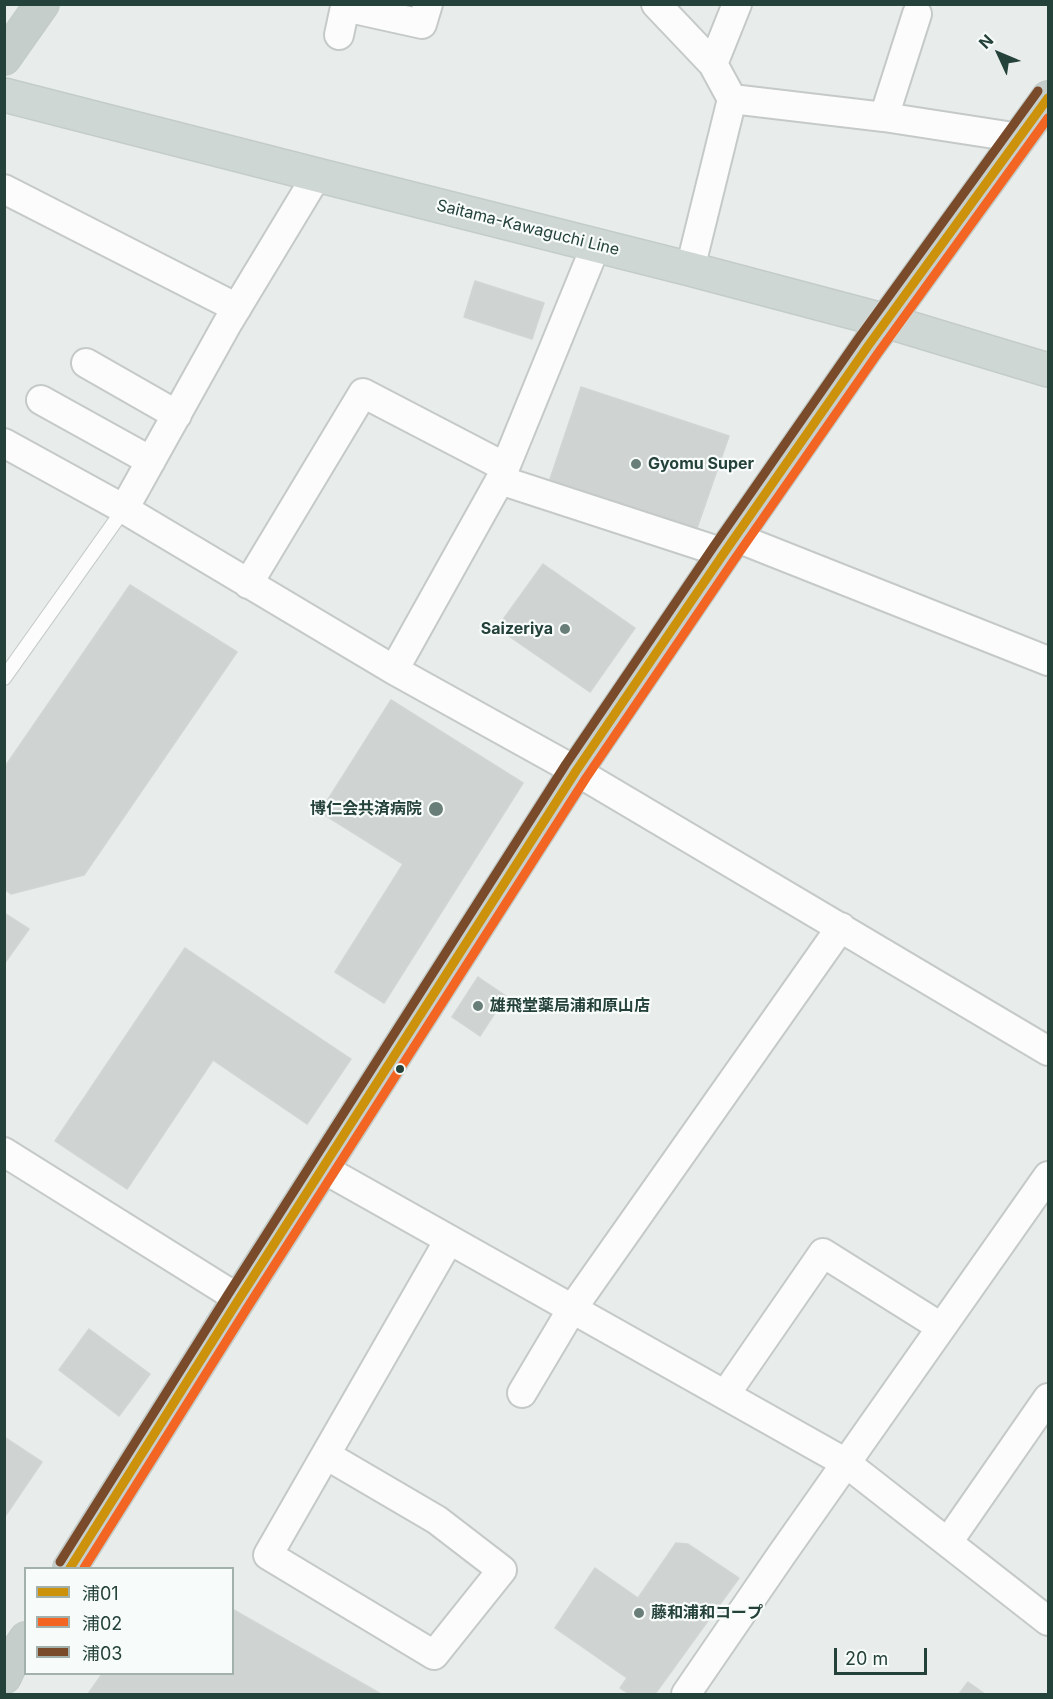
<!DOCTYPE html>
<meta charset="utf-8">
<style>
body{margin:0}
#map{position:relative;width:1053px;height:1699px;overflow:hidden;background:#e8edeb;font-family:Inter,"Noto Sans JP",sans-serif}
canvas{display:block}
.frame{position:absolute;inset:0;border:6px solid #24423a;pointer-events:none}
.legend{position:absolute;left:24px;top:1567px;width:210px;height:108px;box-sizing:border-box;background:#f7fbf9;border:2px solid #a3b1ad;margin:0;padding:8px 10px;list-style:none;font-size:18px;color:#24423a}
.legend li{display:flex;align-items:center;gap:12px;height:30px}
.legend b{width:30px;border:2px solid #a3b1ad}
.north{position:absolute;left:969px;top:24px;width:60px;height:60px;-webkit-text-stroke:4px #f7fbf9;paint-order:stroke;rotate:314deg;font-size:16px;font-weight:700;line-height:24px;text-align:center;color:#24423a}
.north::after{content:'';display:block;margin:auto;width:21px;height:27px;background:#24423a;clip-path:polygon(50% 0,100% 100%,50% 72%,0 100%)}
.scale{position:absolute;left:834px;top:1648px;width:93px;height:27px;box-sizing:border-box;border:3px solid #24423a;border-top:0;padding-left:8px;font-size:18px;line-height:21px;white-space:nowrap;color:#24423a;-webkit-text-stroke:4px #f7fbf9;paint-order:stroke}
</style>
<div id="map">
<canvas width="1053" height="1699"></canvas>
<div class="frame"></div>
<ul class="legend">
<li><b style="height:8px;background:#cd920c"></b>浦01</li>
<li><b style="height:8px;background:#f26522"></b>浦02</li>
<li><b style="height:8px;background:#7a4b2a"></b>浦03</li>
</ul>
<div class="north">N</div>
<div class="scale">20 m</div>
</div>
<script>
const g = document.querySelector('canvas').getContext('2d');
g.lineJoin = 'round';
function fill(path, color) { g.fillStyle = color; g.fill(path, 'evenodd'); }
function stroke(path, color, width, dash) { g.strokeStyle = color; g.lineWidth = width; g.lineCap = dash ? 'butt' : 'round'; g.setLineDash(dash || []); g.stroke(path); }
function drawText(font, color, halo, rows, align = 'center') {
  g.font = font + ' Inter,"Noto Sans JP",sans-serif'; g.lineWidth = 4.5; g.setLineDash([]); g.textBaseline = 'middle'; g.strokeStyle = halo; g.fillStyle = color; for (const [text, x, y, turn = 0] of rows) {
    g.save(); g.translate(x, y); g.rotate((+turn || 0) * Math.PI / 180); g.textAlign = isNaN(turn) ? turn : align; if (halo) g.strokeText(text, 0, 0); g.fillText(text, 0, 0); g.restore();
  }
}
const building = new Path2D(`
 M 475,281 L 544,303 L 532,339 L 464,317 Z
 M 581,387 L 729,436 L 696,531 L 549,482 Z
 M 543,564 L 635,628 L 590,692 L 497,628 Z
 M 130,585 L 237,652 L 84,875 L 11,894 L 4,889 L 4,768 Z
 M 391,700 L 523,783 L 384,1003 L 335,972 L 403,864 L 320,812 Z
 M 4,913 L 29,929 L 4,964 Z
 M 185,948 L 351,1059 L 307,1124 L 213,1060 L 127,1189 L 55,1141 Z
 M 478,977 L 506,996 L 480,1036 L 452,1017 Z
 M 89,1329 L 150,1374 L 119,1416 L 59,1370 Z
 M 4,1437 L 42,1462 L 4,1518 Z
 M 676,1543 L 688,1544 L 739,1578 L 655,1694 L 629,1694 L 620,1688 L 627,1678 L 555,1628 L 595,1568 L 638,1598 Z
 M 232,1609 L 381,1694 L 88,1694 L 102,1674 L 232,1674 Z
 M 968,1682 L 985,1694 L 959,1694 Z`);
const service = new Path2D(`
 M 4,678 L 124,509`);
const minor = new Path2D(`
 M 656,4 L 713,64 L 732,99 L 690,269
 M 339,35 L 345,7 L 422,24 L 428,4
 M 713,64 L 737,4
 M 732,99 L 884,117 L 1020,138
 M 884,117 L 917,14
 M 4,189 L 237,308
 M 86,363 L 177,415
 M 41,400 L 151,461
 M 4,443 L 124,509 L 394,670 L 576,771 L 1048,1051
 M 500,480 L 724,553
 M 124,509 L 227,324 L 317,175
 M 735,537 L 1048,661
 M 248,584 L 363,393 L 505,467
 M 394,670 L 500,480 L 596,245
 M 4,1152 L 239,1299
 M 322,1168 L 846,1463 L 1048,1621
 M 522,1393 L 572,1309 L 841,927
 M 725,1395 L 823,1253 L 941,1327
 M 326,1455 L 437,1520 L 502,1570 L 434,1655 L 268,1555 L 449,1240
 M 948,1542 L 1048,1398
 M 686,1694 L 782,1554 L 1048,1176`);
const primary = new Path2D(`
 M 4,95 L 317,175 L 690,269 L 886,321 L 1048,370`);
const trunk = new Path2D(`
 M 4,58 L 42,4
 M 70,1568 L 239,1299 L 576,771 L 724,553 L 868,346 L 1048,98
 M 4,1677 L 12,1660 L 26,1639`);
const bus1 = new Path2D(`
 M 70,1568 L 239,1299 L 576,771 L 724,553 L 868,346 L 1048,98`);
const bus2 = new Path2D(`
 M 84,1568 L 249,1305 L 586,778 L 734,560 L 878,353 L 1048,118`);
const bus3 = new Path2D(`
 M 60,1562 L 229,1293 L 566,764 L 714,546 L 858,339 L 1038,91`);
const markers = [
 [636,464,6,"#697e78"],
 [565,629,6,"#697e78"],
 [436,809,8,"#697e78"],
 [478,1006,6,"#697e78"],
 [400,1069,5,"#24423a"],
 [639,1613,6,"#697e78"]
];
const streetNames = [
 ["Saitama-Kawaguchi Line",528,228,14]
];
const poiNames = [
 ["Gyomu Super",648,464],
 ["Saizeriya",553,629,"right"],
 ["博仁会共済病院",422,809,"right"],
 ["雄飛堂薬局浦和原山店",490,1006],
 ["藤和浦和コープ",651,1613]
];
fill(building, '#cfd4d2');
stroke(building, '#d1d6d4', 1.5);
stroke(service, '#c5cac8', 16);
stroke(minor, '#c5cac8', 32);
stroke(primary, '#c3ccc9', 36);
stroke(trunk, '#c3ccc9', 36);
stroke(service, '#fcfcfc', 14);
stroke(minor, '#fcfcfc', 28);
stroke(primary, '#cfd7d5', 33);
stroke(trunk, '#c6cecc', 33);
stroke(bus1, '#cd920c', 9);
stroke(bus2, '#f26522', 9);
stroke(bus3, '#7a4b2a', 9);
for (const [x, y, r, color] of markers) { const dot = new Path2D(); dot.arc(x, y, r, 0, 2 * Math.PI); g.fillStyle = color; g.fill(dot); stroke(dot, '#f7fbf9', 2); }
drawText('16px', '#24423a', '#f7fbf9', streetNames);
drawText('bold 16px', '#24423a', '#f7fbf9', poiNames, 'left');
</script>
